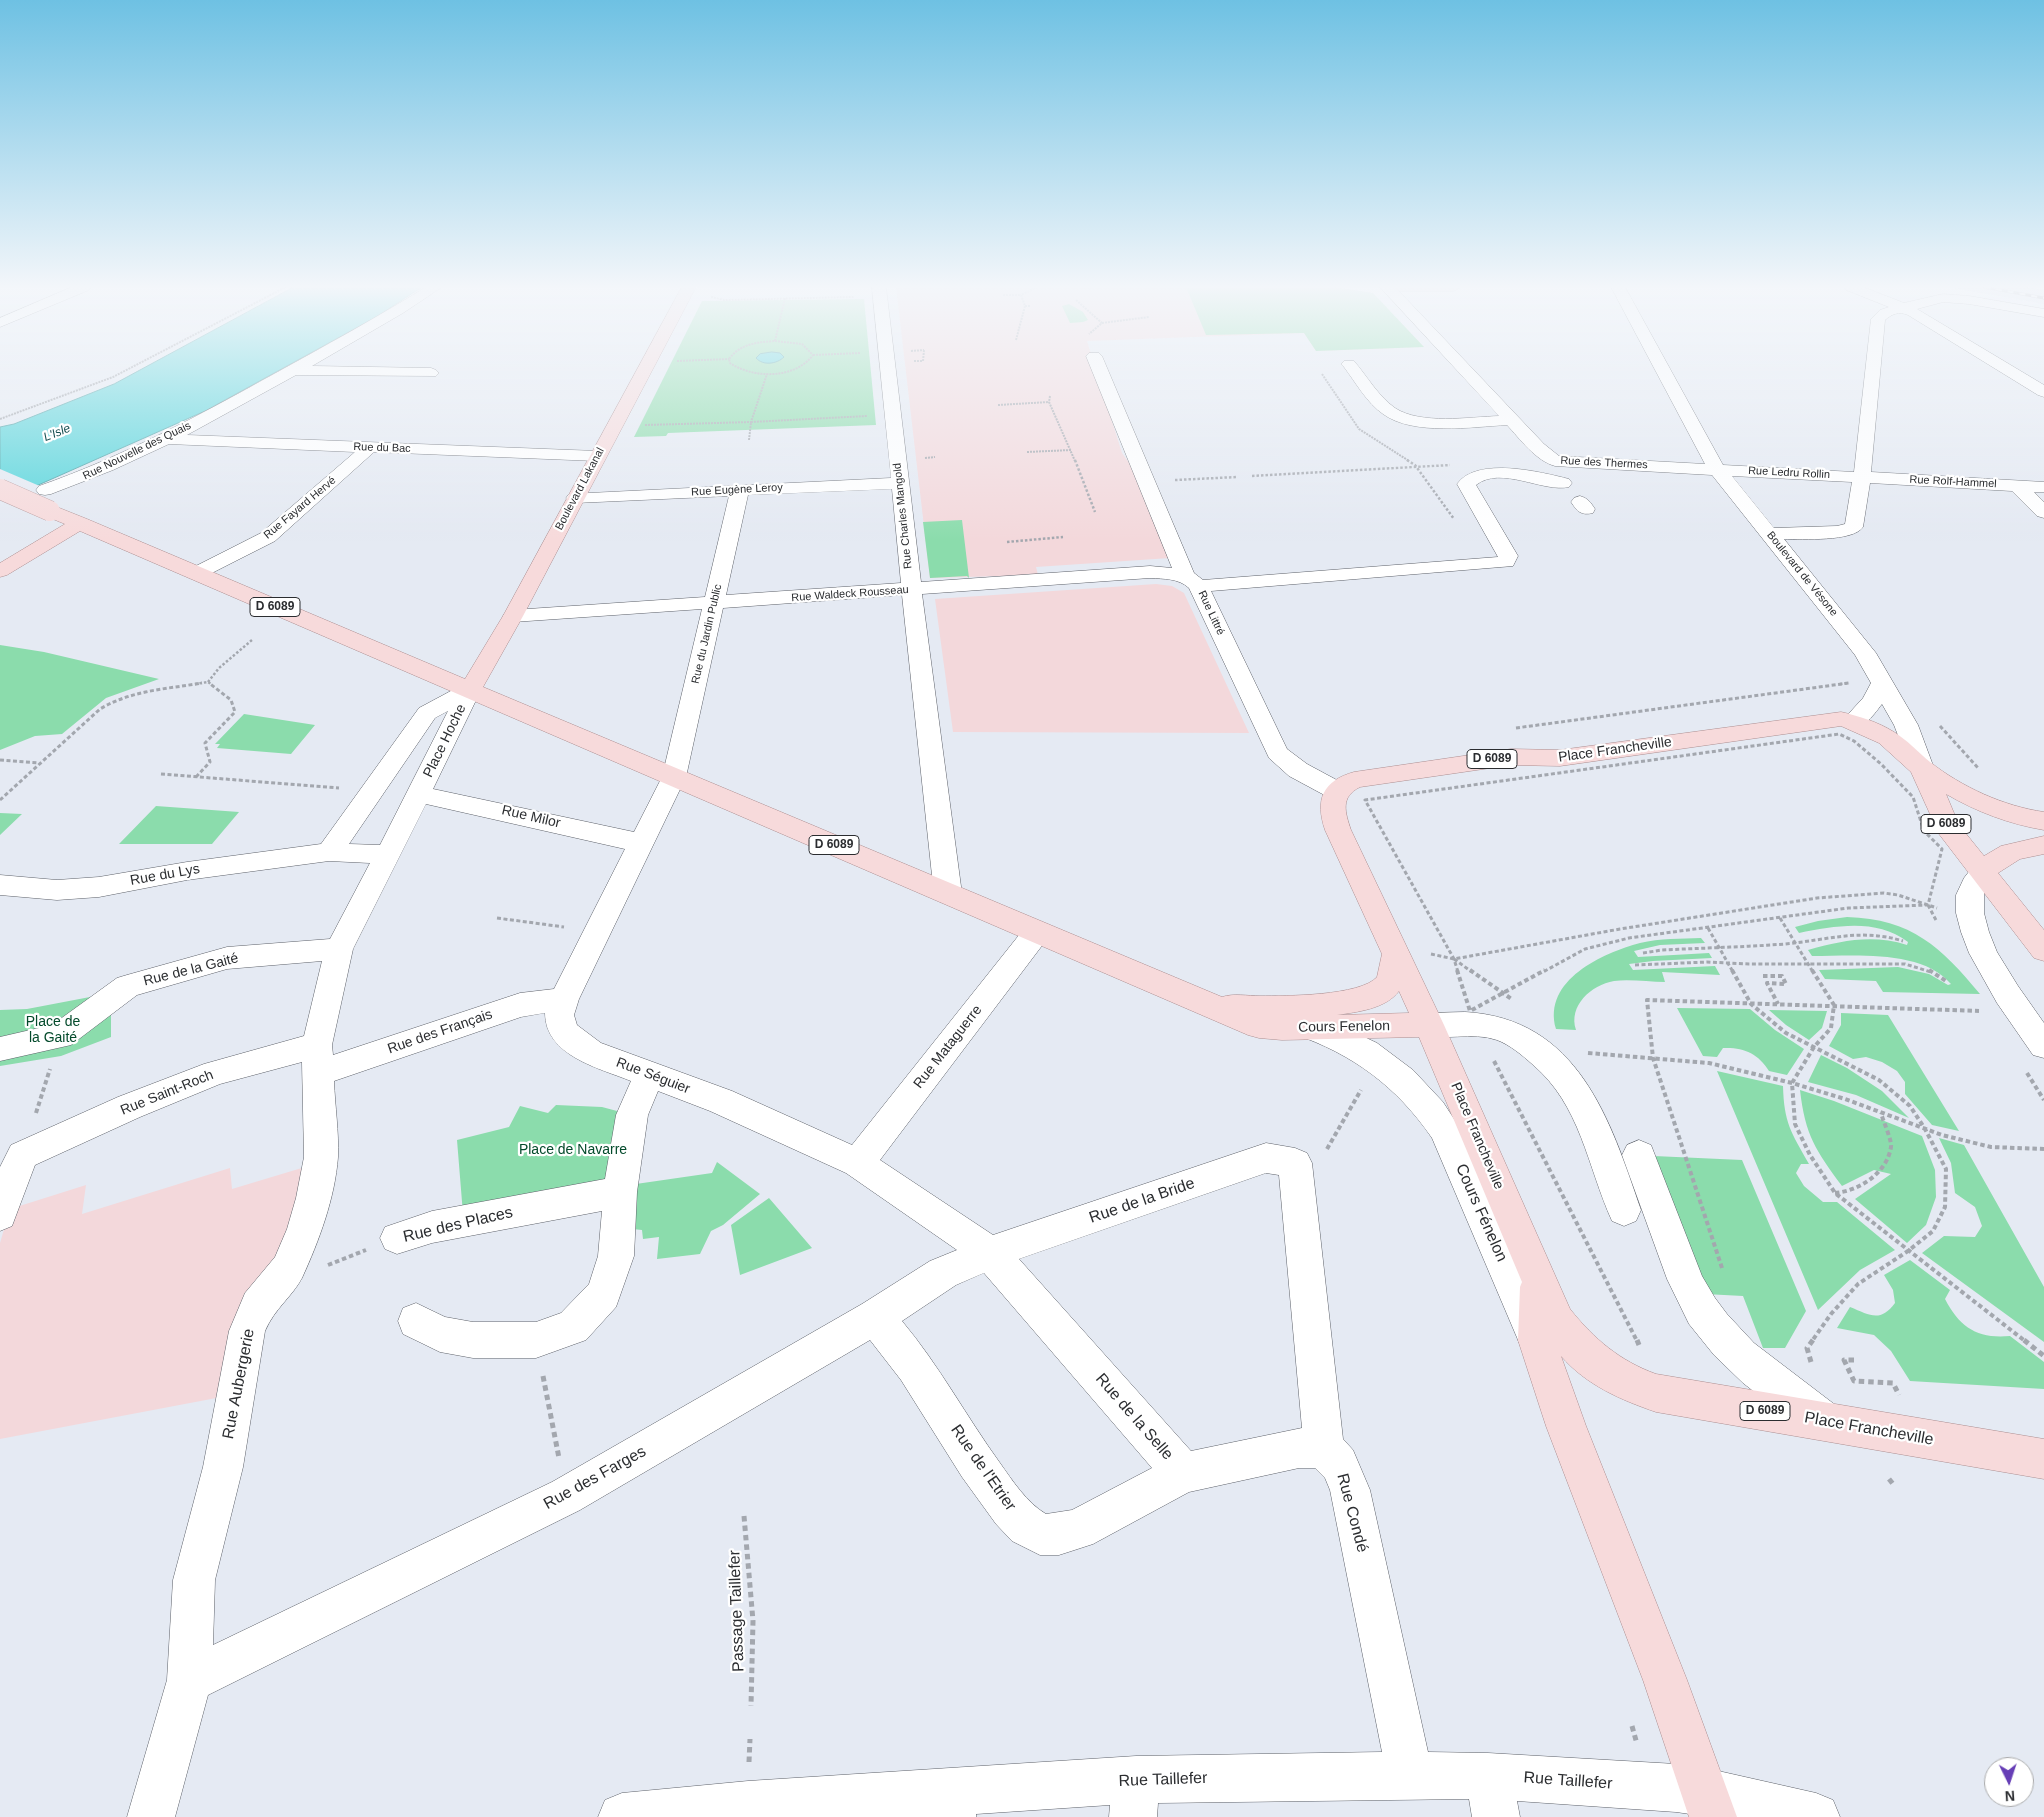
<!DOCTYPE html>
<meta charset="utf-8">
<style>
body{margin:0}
#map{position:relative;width:2044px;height:1817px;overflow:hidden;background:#e5eaf3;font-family:Arial,sans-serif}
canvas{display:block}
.north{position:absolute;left:1984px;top:1757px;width:50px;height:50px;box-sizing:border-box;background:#fff;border:1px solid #aaabac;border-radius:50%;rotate:176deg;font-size:14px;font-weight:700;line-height:20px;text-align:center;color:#2b2d30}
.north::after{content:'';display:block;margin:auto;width:18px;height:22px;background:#663eb6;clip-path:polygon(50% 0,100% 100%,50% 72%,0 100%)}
</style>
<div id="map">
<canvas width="2044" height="1817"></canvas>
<div class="north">N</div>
</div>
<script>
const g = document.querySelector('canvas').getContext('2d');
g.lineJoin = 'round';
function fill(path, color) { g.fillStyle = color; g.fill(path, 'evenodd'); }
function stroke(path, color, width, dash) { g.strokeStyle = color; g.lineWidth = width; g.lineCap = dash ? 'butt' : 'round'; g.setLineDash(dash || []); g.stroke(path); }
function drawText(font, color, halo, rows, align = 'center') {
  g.font = font + ' Arial,sans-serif'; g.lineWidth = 4.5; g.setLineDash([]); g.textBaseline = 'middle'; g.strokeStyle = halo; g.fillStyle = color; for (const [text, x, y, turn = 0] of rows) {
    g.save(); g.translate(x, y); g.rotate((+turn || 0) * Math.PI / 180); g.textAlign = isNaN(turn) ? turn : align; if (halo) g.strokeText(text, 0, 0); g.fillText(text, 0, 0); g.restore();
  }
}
const built = new Path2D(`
 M 1948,287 L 2024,287 L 2044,290 L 2044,304 Z`);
const education = new Path2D(`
 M 896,287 L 1332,287 L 1373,293 L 1424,347 L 1316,351 L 1304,333 L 1087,341 L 1122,453 L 1130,464 L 1170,558 L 1036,567 L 1038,575 L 930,578 Z
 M 1156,584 L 1172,586 L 1184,593 L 1249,733 L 953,732 L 935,599 Z
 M 305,1167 L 280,1267 L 257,1290 L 244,1294 L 227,1396 L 0,1439 L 0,1243 L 10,1209 L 86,1185 L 82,1214 L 230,1168 L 232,1189 Z`);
const green = new Path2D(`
 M 1186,287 L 1332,287 L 1373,293 L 1424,347 L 1316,351 L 1304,333 L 1206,335 Z
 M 864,299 L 876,425 L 668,433 L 666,436 L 634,437 L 702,301 Z
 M 1069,304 L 1083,312 L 1088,320 L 1083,322 L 1070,323 L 1062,306 Z
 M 962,520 L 969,578 L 967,576 L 930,578 L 923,522 Z
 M 0,645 L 44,652 L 159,679 L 106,698 L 62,734 L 35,736 L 0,750 Z
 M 244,714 L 315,725 L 291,754 L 217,748 L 220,744 L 215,744 Z
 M 156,806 L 239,812 L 212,844 L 119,844 Z
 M 0,813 L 22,814 L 0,835 Z
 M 1847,917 C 1912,919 1941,947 1980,994 L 1883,992 L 1876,981 L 1825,979 L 1819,970 L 1898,967 L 1929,974 L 1948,985 L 1951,984 C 1922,949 1853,956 1812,956 L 1808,950 C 1841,941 1872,934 1907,945 L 1908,942 C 1876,918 1836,926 1799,933 L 1795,927 L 1818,921 Z
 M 1701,938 L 1705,943 L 1660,945 L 1634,951 L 1638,957 L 1709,953 L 1712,958 L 1653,961 L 1629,964 L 1633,970 L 1715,966 L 1720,975 L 1662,972 L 1665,982 C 1649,982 1630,979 1614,981 C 1591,985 1568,1006 1576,1030 L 1556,1029 C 1542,980 1603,953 1640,943 C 1660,938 1681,939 1701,938 Z
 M 111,993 L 111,1037 L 61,1056 L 0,1066 L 0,1010 L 27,1009 Z
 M 1677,1008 L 1750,1009 L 1775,1030 L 1804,1049 L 1787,1075 L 1769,1071 C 1758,1053 1743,1047 1723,1048 L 1717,1057 L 1703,1056 Z
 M 1769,1010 L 1827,1011 L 1822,1028 L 1809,1040 L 1786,1025 Z
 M 1841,1013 L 1888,1015 L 1959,1131 L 1932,1125 L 1905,1094 L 1905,1082 L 1897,1071 L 1882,1062 L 1866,1057 L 1853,1059 L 1829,1046 L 1841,1025 Z
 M 1821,1055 L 1847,1068 L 1882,1091 L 1909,1118 L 1856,1095 L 1808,1082 Z
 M 1717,1071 L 1783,1086 C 1784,1123 1791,1132 1809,1164 L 1801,1164 L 1796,1173 L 1804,1186 L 1823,1202 L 1837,1202 L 1895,1250 L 1860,1270 L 1818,1310 Z
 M 1800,1090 L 1834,1101 L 1922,1136 L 1935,1170 L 1936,1197 L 1926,1225 L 1907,1243 L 1855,1199 L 1891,1174 L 1874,1170 L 1842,1186 C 1816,1151 1805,1135 1800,1090 Z
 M 556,1105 L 602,1107 L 632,1115 L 621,1186 L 463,1214 L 457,1140 L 509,1127 L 520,1106 L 548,1113 Z
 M 1939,1138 L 1964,1145 L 2044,1287 L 2044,1342 L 1922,1253 L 1944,1236 L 1975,1237 L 1982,1226 L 1975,1207 L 1955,1193 L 1951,1163 Z
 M 1654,1156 L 1742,1160 L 1806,1311 L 1785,1348 L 1763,1348 L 1743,1296 L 1705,1294 Z
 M 717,1162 L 760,1194 L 723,1225 L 711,1231 L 700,1254 L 657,1259 L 659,1237 L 643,1239 L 642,1230 L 623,1228 L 629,1185 L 712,1173 Z
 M 769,1198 L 812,1248 L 740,1275 L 731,1225 Z
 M 1910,1260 L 1950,1290 L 1945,1299 C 1960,1328 1978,1339 2010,1336 L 2044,1362 L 2044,1389 L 1910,1381 L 1891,1351 L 1874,1335 L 1837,1328 L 1850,1307 C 1870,1315 1880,1323 1895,1303 L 1893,1290 L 1884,1275 Z`);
const water = new Path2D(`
 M 294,287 L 422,287 L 376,317 L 205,411 L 0,502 L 0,427 L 14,424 L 114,384 Z
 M 772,352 L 780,353 L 784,357 C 777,364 763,366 756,358 L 760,354 Z`);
const pier = new Path2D(`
 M 0,469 L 42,487 L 0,505 Z`);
const pathFar4 = new Path2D(`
 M 1084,287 L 1090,289
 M 1003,295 L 1021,295
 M 711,297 L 724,300 L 854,297
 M 1076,300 L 1102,323 L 1089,334
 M 1025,306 L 1031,306
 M 1102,323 L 1149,317
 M 1016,340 L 1025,306 L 1021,295 L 1037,287
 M 775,341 L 802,344 L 813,355 C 795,379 754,379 730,363 L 729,359 C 740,344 757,342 775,341 Z
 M 775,341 L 785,298
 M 911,351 L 924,350
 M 813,355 L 860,353
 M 677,361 L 729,359
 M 914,361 L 923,361 L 924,350
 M 1322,374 L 1359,429 L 1409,461
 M 1050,396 L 1049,402 L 1075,461
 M 998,405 L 1049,402
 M 0,419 L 113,377 L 286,287
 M 645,425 L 751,422 L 767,374
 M 749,440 L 751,422 L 867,416
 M 1027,452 L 1071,450
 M 925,458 L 935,457`);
const pathFar3 = new Path2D(`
 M 1075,460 L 1095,512
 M 1407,460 L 1415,465 L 1454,519
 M 1252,476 L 1450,465
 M 1175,480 L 1237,477
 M 1007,542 L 1063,537
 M 208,682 L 219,668 L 252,640
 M 195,684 L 208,682 L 211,684
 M 1840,684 L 1849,683`);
const pathFar2 = new Path2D(`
 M 1940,726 L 1979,769
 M 1516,728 L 1849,683
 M 0,760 L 39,763
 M 161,774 L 339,788
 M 196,777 L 210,762 L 205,743 L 235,712 L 231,700 L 209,683
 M 0,800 L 100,709 C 132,690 167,689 202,683
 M 1928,905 L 1937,922
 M 497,918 L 564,927
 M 1780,918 L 1813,972
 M 1708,928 L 1733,972
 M 1643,953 L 1662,950 C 1703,948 1744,947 1785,944 C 1828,940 1860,928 1903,941
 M 1431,954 L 1454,959 L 1620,929 L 1817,898 L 1884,893 L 1898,895 L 1937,908
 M 1454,959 L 1472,972
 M 1635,965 L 1707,962 L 1749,964 L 1905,964 L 1931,972
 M 1458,972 L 1454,959 L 1365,800 L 1839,734 L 1854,741 L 1881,764 L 1913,797 L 1924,831 L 1942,849 L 1928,905 L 1848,908 L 1629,938 L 1585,949 L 1543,972`);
const pathFar1 = new Path2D(`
 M 1457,970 L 1470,1011 L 1545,970
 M 1470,970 L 1513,1000
 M 1732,970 L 1751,1004 L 1786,1033 L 1879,1080 L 1910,1106 L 1925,1129 L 1946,1169 L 1945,1207 L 1933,1231 L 1908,1251 L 1858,1284 L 1831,1314 L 1812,1341
 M 1812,970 L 1834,1005 L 1831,1028 L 1814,1047 L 1792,1083 L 1795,1124 L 1810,1155 L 1835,1193 L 2025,1341
 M 1929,970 L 1946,981
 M 1763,976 L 1782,976 L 1786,984 L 1767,983 L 1778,1004
 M 1588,1053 L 1709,1063 L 1792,1083 L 1845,1099 L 1942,1135 L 1991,1147 L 2044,1149
 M 1494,1061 L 1637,1341
 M 2027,1073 L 2044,1100
 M 36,1113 L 50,1069
 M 1327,1149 L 1361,1090
 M 1835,1193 C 1859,1191 1887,1173 1891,1147 C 1892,1140 1883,1121 1881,1113
 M 328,1265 L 366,1250
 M 1722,1268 L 1653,1058 L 1647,1000 L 1979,1011`);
const path = new Path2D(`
 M 1637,1340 L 1639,1345
 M 2024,1340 L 2044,1356
 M 1854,1360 L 1844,1360 L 1854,1381 L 1893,1383 L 1899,1395
 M 1811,1362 L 1807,1348 L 1813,1340
 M 543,1376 L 559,1458
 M 1889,1479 L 1893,1484
 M 744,1516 L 753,1621 L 751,1706
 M 1632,1726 L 1637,1744
 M 749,1762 L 750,1739`);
const minor = new Path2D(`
 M 72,287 L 91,287 L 89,290 L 0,327 L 0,318 Z
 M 426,287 L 442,287 L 403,313 L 312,366 L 431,368 L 436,370 L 439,373 L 436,376 L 296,375 L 187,435 L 597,451 L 603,452 L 606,456 L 603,460 L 597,461 L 374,452 L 275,541 L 204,577 L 197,579 L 190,577 L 187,573 L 190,569 L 261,533 L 355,452 L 169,444 L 113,470 L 51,494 L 45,495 L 39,494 L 36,490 L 39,486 C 122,457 198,416 274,374 C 325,346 376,318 426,287 Z
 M 872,287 L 886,287 L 921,582 L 1150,566 L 1172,568 L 1086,356 L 1089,353 L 1099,353 L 1102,356 L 1194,573 L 1203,580 L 1498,557 L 1457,484 C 1477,456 1541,472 1569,479 L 1572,483 L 1569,487 C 1543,493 1501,465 1476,485 L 1518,556 L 1513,566 L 1211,591 L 1287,749 L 1307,764 L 1346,785 L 1349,791 L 1346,797 L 1337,799 L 1328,797 L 1289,776 L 1269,758 L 1189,588 C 1178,578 1164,579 1150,578 L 922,594 L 962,894 L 958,901 L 948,904 L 938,901 L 934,894 L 902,595 L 723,608 L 686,777 L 579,999 L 574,1015 L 577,1025 L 601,1043 L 732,1091 L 852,1145 L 1027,925 L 1037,922 L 1047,925 L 1051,932 L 1047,939 L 880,1160 L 993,1235 L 1266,1143 L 1295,1148 L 1307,1153 L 1312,1163 L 1343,1439 L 1353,1450 L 1370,1490 L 1428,1752 L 1488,1753 L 1676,1764 L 1705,1768 L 1816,1793 L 1833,1800 L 1840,1817 L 1711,1817 L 1676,1812 L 1517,1801 L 1520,1817 L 1472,1817 L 1469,1799 L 1158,1803 L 1157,1817 L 1109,1817 L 1110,1805 L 976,1814 L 976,1817 L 598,1817 L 605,1800 L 622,1793 L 748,1781 L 1136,1756 L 1382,1752 L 1330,1490 L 1325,1478 L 1315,1468 L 1299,1468 L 1189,1492 L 1093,1544 L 1059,1555 L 1040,1555 L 1012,1541 L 996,1524 L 962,1477 L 901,1380 L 870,1340 L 580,1510 L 208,1695 L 175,1817 L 127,1817 L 167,1680 L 173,1580 L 203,1467 L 229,1331 L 245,1293 L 275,1257 L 287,1229 L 296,1198 L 304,1157 L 302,1062 L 220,1084 L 140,1117 L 35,1165 L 12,1226 L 0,1231 L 0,1167 L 11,1145 L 118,1097 L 204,1064 L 304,1036 L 322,961 L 227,969 L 137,995 L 71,1045 L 0,1061 L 0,1037 L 52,1025 L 117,978 L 127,975 L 227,947 L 330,939 L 370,863 L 329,861 L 187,880 L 99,897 L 57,900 L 0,895 L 0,875 L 57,880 L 99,877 L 187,862 L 321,844 L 419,708 L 462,685 L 470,683 L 478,685 L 481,690 L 433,789 L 634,832 L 662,777 L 702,609 L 513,622 L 506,620 L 503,616 L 506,612 L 513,610 L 705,597 L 729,496 L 575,503 L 569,502 L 566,498 L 569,494 L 891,478 ZM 892,489 L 901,583 L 726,595 L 748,495 ZM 448,711 L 380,845 L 349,844 L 435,718 ZM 426,804 L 625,849 L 554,989 L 520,993 L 333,1055 L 332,1045 L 353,949 ZM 545,1013 C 545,1056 599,1068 631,1081 L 616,1115 L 605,1179 L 432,1211 L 385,1227 L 380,1238 L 385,1249 L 397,1254 L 432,1243 L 602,1211 L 598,1256 L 589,1284 L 561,1313 L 536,1322 L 473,1322 L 445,1317 L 416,1303 L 403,1308 L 398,1321 L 403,1334 L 440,1352 L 473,1358 L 536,1358 L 586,1340 L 616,1307 L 634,1256 L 637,1192 L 648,1115 L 658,1091 L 710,1111 L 846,1173 L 957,1250 L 930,1261 L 862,1304 L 552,1482 L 213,1645 L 215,1580 L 243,1467 L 265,1331 C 275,1308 292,1297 302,1278 C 319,1241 335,1198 338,1157 C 339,1132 335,1106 334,1081 L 521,1017 ZM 1266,1173 L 1279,1175 L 1302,1428 L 1191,1451 L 1019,1259 ZM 984,1273 L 1152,1468 L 1072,1510 L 1046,1514 C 1027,1503 1012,1480 1000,1463 C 966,1416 939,1365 902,1321 L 956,1285 Z
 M 1380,287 L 1395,287 L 1544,444 L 1559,456 L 1705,464 L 1611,287 L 1625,287 L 1723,465 L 1854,472 L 1871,319 L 1880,310 L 1889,307 L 1846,290 L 1844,287 L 1863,287 L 1904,303 L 1943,294 L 1969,296 L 2044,309 L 2044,317 L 1969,304 L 1943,302 L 1917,309 L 2044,385 L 2044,397 L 2038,395 L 1908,315 C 1899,311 1892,314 1885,320 L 1871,472 L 2044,482 L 2044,492 L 2034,492 L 2044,502 L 2044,518 L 2037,516 L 2012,491 L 1870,483 L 1863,527 C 1853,542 1802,539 1784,539 L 1876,653 L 1918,725 L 1934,768 L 1931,774 L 1922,776 L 1913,774 L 1894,725 L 1882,704 C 1872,717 1862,732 1845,727 L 1841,722 L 1863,698 L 1871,683 L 1855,655 L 1712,475 L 1555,466 C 1536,461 1520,439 1507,425 C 1472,427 1413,436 1383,414 C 1367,403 1356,383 1344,367 L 1341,364 L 1344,361 L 1354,361 C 1367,376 1378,396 1395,408 C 1421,425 1469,417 1499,416 ZM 1732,476 L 1852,482 L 1845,524 L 1837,526 L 1774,528 Z
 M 1580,496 C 1588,498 1591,503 1595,509 L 1593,513 C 1581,516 1577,511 1571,502 L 1574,498 Z
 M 1983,863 L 1992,865 L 1996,872 L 1984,891 L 1984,913 L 1989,932 L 1997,952 L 2018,986 L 2044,1023 L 2044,1058 L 2033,1055 L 1997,1003 L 1969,953 L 1961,932 L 1956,913 L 1956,895 L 1964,878 L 1974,865 Z
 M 1465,1012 C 1578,1018 1610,1119 1641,1210 L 1636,1221 L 1624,1226 L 1612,1221 C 1587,1166 1581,1105 1532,1064 C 1522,1055 1510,1045 1497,1040 C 1472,1031 1443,1042 1418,1034 L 1414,1025 L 1418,1016 L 1429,1013 Z
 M 1305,1013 L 1337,1024 L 1377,1043 L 1413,1070 L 1443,1102 L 1461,1130 L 1553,1334 L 1547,1347 L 1534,1352 L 1521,1347 L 1432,1138 C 1397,1087 1353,1054 1294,1034 L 1290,1025 L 1294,1016 Z
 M 1639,1140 L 1651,1145 L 1702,1276 L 1715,1298 L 1727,1314 L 1754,1343 L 1834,1404 L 1839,1418 L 1834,1432 L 1820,1437 L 1806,1432 L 1743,1383 L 1714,1355 L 1689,1324 L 1667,1279 L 1622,1155 L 1627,1145 Z`);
const major = new Path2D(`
 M 682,287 L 696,287 L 523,616 L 483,687 L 1222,997 C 1234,993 1247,996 1260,996 C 1286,996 1360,996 1377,977 L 1382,954 L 1325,830 C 1315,800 1322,781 1354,772 L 1511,749 L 1560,750 L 1841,712 C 1859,716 1878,722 1894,732 C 1907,740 1918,752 1930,762 C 1962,787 2003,806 2044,812 L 2044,830 C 2009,824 1977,812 1946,794 L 1959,825 L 1984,856 L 2001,846 L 2044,836 L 2044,854 L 2020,859 L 1998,873 L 2044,930 L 2044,961 L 2034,958 L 1939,834 L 1911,772 L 1879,743 L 1841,726 L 1560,766 L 1511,765 L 1360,787 C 1340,797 1345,812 1351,830 L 1444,1025 L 1570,1309 C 1594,1339 1620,1361 1656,1374 L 2044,1439 L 2044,1479 L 1656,1412 C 1621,1400 1586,1385 1561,1356 L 1586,1426 L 1687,1680 L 1737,1817 L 1689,1817 L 1643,1680 L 1546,1426 L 1518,1340 L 1520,1287 L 1522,1282 L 1419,1037 L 1282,1040 L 1259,1038 L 1248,1035 L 80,531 L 7,575 L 0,577 L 0,563 L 65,524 L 43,515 L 41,511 L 43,507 L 50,505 L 57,507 L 87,519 L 465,679 L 503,616 ZM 1399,991 L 1409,1013 L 1337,1015 C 1357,1012 1386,1009 1399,991 Z
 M 1392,287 L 1461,287 L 1454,291 L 1399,291 Z`);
const rail = new Path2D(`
 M 1984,287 L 2044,298`);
const majorBridge = new Path2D(`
 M 0,489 L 50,511`);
const farStreetnames = [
 ["Rue du Bac",382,448,2],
 ["Rue Nouvelle des Quais",137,451,-26],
 ["Rue des Thermes",1604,463,3],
 ["Rue Ledru Rollin",1789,473,3],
 ["Rue Rolf-Hammel",1953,482,3],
 ["Boulevard Lakanal",580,489,-62],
 ["Rue Eugène Leroy",737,490,-3],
 ["Rue Fayard Hervé",300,508,-40],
 ["Rue Charles Mangold",903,516,-96],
 ["Boulevard de Vésone",1802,574,51],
 ["Rue Waldeck Rousseau",850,594,-4],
 ["Rue Littré",1211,613,65],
 ["Rue du Jardin Public",707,634,-77]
];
const farWaternames = [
 ["L'Isle",57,433,-22]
];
const shields = [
 [275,607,50],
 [1492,759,50],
 [1946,824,50],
 [834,845,50],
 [1765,1411,50]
];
const shieldNames = [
 ["D 6089",275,607],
 ["D 6089",1492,759],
 ["D 6089",1946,824],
 ["D 6089",834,845],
 ["D 6089",1765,1411]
];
const streetNames = [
 ["Place Hoche",445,741,-64],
 ["Place Francheville",1615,750,-8],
 ["Rue Milor",531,817,13],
 ["Rue du Lys",165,875,-10],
 ["Rue de la Gaité",191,970,-14],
 ["Cours Fenelon",1344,1027,-1],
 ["Rue des Français",440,1032,-19],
 ["Rue Mataguerre",948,1047,-52],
 ["Rue Séguier",653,1076,21],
 ["Rue Saint-Roch",167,1093,-22],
 ["Place Francheville",1477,1136,67]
];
const parkNames = [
 ["Place de",53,1022],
 ["la Gaité",53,1038],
 ["Place de Navarre",573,1150]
];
const nearStreetnames = [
 ["Rue de la Bride",1142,1201,-19],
 ["Cours Fénelon",1481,1213,66],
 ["Rue des Places",458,1225,-13],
 ["Rue Aubergerie",239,1384,-79],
 ["Rue de la Selle",1134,1417,49],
 ["Place Francheville",1869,1429,10],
 ["Rue de l'Etrier",983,1468,55],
 ["Rue des Farges",595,1478,-29],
 ["Rue Condé",1352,1513,75],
 ["Passage Taillefer",737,1611,-92],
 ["Rue Taillefer",1163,1780,-2],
 ["Rue Taillefer",1568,1781,4]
];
fill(built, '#d6dfee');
fill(education, '#f3d8db');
fill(green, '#8bdcac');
fill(water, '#57d5db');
stroke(water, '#4aa3a8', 1);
fill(pier, '#e5eaf3');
stroke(minor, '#5d6169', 1);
stroke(major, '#ac8e90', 1);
stroke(pathFar4, '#a3a7ae', 2, [2, 1]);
stroke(pathFar3, '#a3a7ae', 2.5, [2.5, 2]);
stroke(pathFar2, '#a3a7ae', 3, [4, 2.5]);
stroke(pathFar1, '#a3a7ae', 4, [4.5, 3]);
stroke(path, '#a3a7ae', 5, [5.5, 4]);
fill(minor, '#fff');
fill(major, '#f7dadb');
stroke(rail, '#4b4d52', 3);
stroke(rail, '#fff', 2, [6]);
stroke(majorBridge, '#ac8e90', 21, []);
stroke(majorBridge, '#f7dadb', 20);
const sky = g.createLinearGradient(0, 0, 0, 541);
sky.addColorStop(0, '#6ec1e3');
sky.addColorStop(0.53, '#f3f6fa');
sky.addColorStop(1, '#f3f6fa00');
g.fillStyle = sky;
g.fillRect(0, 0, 2044, 541);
drawText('11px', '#2b2d30', '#fff', farStreetnames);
drawText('italic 12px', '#154d50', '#fff', farWaternames);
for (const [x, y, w] of shields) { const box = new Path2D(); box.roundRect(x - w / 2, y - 9.5, w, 19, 4); g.fillStyle = '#fff'; g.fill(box); stroke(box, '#2b2d30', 1); }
drawText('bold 12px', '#2b2d30', null, shieldNames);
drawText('14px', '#2b2d30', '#fff', streetNames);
drawText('14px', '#034a2b', '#fff', parkNames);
drawText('16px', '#2b2d30', '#fff', nearStreetnames);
</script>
